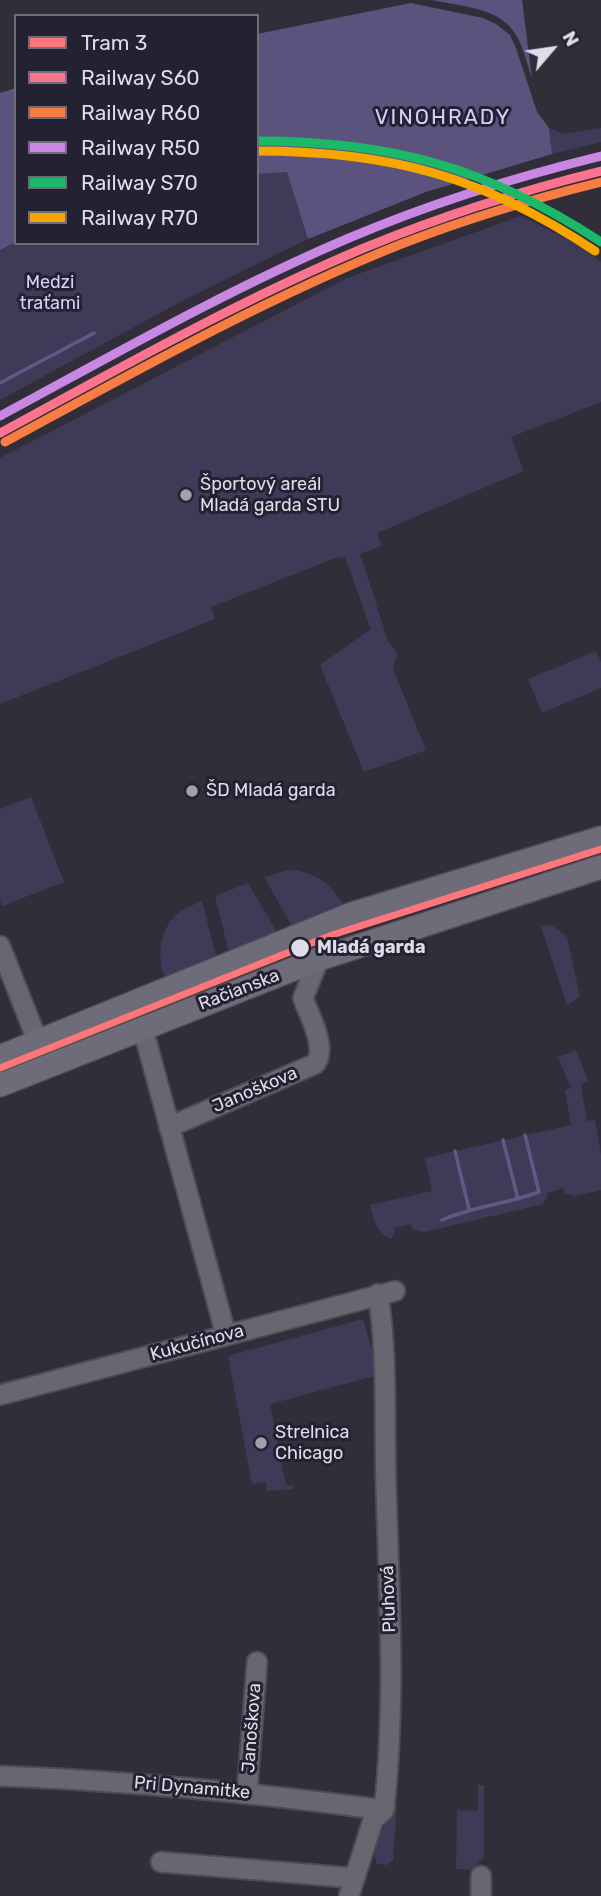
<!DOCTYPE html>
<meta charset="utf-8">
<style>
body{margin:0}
#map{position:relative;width:601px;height:1896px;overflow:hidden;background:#312e39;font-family:Rubik,sans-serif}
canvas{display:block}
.legend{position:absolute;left:14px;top:14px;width:245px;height:231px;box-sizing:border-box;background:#242132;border:2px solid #6f6c7b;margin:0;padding:9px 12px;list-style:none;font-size:21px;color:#dfdde9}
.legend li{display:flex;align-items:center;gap:14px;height:35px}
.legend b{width:35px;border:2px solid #6f6c7b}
.north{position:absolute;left:517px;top:14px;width:70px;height:70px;-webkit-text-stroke:5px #242132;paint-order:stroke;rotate:61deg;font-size:19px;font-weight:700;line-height:28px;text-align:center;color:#dfdde9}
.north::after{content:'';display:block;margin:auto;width:24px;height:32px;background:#dfdde9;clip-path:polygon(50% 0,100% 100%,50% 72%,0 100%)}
</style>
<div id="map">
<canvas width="601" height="1896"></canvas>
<ul class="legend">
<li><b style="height:9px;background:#fc767a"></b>Tram 3</li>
<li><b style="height:9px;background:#fc738d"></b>Railway S60</li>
<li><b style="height:9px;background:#f77d43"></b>Railway R60</li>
<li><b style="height:9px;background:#c787e3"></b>Railway R50</li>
<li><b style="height:9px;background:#1ab867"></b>Railway S70</li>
<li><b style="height:9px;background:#f7a600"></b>Railway R70</li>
</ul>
<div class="north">N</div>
</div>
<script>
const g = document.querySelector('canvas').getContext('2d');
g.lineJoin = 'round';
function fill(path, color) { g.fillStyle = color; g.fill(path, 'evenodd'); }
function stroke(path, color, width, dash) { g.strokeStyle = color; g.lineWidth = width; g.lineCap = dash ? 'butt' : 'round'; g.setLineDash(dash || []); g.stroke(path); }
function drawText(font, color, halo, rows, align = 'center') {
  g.font = font + ' Rubik,sans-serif'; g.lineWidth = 6; g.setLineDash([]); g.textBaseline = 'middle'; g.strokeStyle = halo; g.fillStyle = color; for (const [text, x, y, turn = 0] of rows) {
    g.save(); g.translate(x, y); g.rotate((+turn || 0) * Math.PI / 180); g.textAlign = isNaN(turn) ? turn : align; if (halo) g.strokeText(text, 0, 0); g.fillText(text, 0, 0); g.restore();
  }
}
const green = new Path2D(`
 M 549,128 L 564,134 L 601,128 L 601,142 L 552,154 Z
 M 287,171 L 308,239 L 184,300 L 0,400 L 0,250 L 16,242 L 257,243 L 257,174 Z
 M 521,216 L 583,247 L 601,262 L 601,402 L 511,437 L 524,471 L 377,533 L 381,546 L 360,554 L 388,641 L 397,653 L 393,669 L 426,750 L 364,772 L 320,665 L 371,629 L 345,557 L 335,558 L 211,607 L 215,619 L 0,704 L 0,458 L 347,278 Z
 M 596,651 L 601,662 L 601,688 L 542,713 L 528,679 Z
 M 31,797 L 64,882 L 2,906 L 0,900 L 0,809 Z
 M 287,870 C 315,871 330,882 344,906 L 292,926 L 264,877 Z
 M 248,883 L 277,932 L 229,952 L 215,896 Z
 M 202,901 L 216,956 L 165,977 C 156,957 160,929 177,914 C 184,908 194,905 202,901 Z
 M 551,925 L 567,937 L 580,997 L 567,1005 L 541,927 Z
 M 576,1050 L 588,1081 L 581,1085 L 587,1121 L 595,1120 L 601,1155 L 601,1190 L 575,1196 L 565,1193 L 563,1188 L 547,1193 L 547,1197 L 543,1204 L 424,1232 L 412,1229 L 411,1224 L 394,1228 L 395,1232 L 391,1239 C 376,1232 374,1220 370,1205 L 432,1191 L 425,1158 L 571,1125 L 565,1090 L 571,1088 L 558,1057 Z
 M 363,1319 L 373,1354 L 374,1376 L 270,1404 L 286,1485 L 293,1485 L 293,1489 L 267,1491 L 266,1482 L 252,1484 L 228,1356 Z
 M 478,1785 L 484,1785 L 484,1857 L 472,1870 L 456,1869 L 457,1810 L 478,1811 Z
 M 394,1805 L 397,1805 L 393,1860 L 387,1865 L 377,1864 C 376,1860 374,1853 375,1848 C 377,1832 391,1821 394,1805 Z`);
const forest = new Path2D(`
 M 432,0 L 522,0 L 532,79 C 527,63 523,45 514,32 C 498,7 458,6 432,0 Z
 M 411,3 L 483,18 L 496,24 L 510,35 L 516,48 L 537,112 L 549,128 L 552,154 L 426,192 L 308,239 L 287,172 L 257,174 L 257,34 Z
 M 16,88 L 16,242 L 0,250 L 0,93 Z`);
const stream = new Path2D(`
 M 0,383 L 94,333
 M 503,1140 L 518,1199
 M 455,1151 L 469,1209
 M 442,1220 C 474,1206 507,1204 539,1192 L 525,1135`);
const minor = new Path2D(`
 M 0,946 L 38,1042
 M 143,1029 L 226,1335
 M 169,1127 L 315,1064 C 328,1048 309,1015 303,998 L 319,959
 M 0,1395 L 395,1291
 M 0,1776 C 129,1781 257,1793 384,1810
 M 247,1793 L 257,1662
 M 161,1862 L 354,1878
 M 481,1876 L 481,1896
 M 349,1896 L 373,1820 L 384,1810 C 396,1702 389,1594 386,1485 C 384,1422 388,1356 378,1294`);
const major = new Path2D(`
 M 0,1057 L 352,914 L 601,838
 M 0,1085 L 319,959 L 601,867`);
const rail1 = new Path2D(`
 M 0,433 C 120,368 238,301 364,248 C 441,216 520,191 601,171`);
const rail2 = new Path2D(`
 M 5,442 C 134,372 262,300 399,245 C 465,219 532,199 601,182`);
const rail3 = new Path2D(`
 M 0,416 C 115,354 229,289 349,238 C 431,203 515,177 601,156`);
const rail4 = new Path2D(`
 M 257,141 C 393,141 488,168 601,242`);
const rail5 = new Path2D(`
 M 257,151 C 391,151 484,177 595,251`);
const tram1 = new Path2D(`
 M 0,1068 L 332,935 L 601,849`);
const markers = [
 [186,495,7,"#a2a0ab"],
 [192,791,7,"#a2a0ab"],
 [300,948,10,"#dfdde9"],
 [261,1443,7,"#a2a0ab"]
];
const parkNames = [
 ["Medzi",50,283],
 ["traťami",50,304]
];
const poiNames = [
 ["Športový areál",200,485],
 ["Mladá garda STU",200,506],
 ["ŠD Mladá garda",206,791],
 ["Strelnica",275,1433],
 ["Chicago",275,1454]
];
const stopNames = [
 ["Mladá garda",317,948]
];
const streetNames = [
 ["Račianska",239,990,-21],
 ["Janoškova",255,1090,-23],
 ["Kukučínova",197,1343,-15],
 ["Pluhová",389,1599,-92],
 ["Janoškova",252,1728,-86],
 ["Pri Dynamitke",192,1788,5]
];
const quarterNames = [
 ["VINOHRADY",443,118]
];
fill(green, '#403a59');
fill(forest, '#5b537d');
stroke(stream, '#615885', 3.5);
stroke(minor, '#4d4b54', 23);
stroke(major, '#4d4b54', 26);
stroke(minor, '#68666f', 19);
stroke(major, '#6e6c79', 23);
stroke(rail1, '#fc738d', 9);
stroke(rail2, '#f77d43', 9);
stroke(rail3, '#c787e3', 9);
stroke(rail4, '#1ab867', 9);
stroke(rail5, '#f7a600', 9);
stroke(tram1, '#fc767a', 7);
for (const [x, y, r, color] of markers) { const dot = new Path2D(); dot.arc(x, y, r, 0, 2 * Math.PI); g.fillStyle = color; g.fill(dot); stroke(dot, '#242132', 2.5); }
drawText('18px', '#d7d0fd', '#242132', parkNames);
drawText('18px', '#dfdde9', '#242132', poiNames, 'left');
drawText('bold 18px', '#dfdde9', '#242132', stopNames, 'left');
drawText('18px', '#dfdde9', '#242132', streetNames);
g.letterSpacing = '2px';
drawText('21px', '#d5cef9', '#242132', quarterNames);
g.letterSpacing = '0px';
</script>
